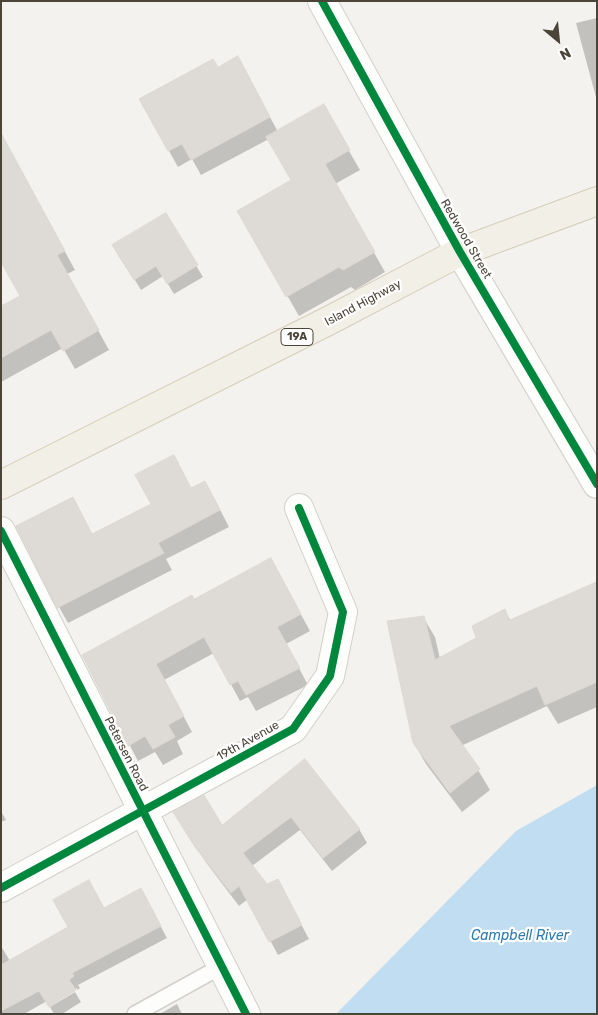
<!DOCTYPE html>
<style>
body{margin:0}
#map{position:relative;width:598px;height:1015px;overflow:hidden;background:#f4f2ee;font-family:Rubik,sans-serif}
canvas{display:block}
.frame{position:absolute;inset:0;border:2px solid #4b4439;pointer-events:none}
.north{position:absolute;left:533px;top:15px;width:50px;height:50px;-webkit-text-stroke:4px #fff;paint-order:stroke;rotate:152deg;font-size:14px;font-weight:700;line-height:20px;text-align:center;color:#4b4439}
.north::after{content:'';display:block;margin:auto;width:18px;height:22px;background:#4b4439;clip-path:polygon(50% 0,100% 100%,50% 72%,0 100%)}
</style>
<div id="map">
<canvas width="598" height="1015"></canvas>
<div class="frame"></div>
<div class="north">N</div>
</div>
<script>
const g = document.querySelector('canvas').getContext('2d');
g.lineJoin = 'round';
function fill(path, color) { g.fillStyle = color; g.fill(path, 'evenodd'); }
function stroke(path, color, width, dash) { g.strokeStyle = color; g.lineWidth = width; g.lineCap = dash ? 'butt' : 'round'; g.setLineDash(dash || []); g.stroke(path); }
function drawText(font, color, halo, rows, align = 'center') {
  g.font = font + ' Rubik,sans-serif'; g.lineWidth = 4.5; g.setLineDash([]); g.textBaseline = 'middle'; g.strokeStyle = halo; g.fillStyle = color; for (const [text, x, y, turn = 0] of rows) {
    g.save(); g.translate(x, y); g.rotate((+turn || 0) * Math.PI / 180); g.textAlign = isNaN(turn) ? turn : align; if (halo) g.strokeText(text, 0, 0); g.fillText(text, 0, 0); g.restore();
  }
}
const water = new Path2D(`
 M 597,785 L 597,1014 L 336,1014 L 516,831 Z`);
const shadow = new Path2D(`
 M 597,18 L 597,101 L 576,23 Z
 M 218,68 L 247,74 L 278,132 L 323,106 L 360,170 L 335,184 L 385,272 L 355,290 L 351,287 L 299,316 L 239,212 L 293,181 L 269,139 L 201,175 L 192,159 L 178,167 L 169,151 Z
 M 12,155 L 75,270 L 67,274 L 109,350 L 75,369 L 63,348 L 1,382 L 1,307 L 21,296 Z
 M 165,214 L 203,277 L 174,294 L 163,276 L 141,290 L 114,245 Z
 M 191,489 L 214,498 L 229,527 L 166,559 L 172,570 L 68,623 L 59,607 Z
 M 280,576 L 310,631 L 286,644 L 308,685 L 256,711 L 248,697 L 240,701 L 214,653 L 164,680 L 192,732 L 177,741 L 183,754 L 163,765 L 155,752 L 138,761 L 83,656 L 194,601 Z
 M 597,585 L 597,707 L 558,724 L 547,706 L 461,746 L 478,770 L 490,790 L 462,812 L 426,764 L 414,743 L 423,617 L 435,637 L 440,659 L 477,638 L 505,611 L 511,621 Z
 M 305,761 L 359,829 L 367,843 L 332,871 L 300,830 L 252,866 L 267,886 L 285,894 L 309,939 L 278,955 L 248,899 L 239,906 L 205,861 L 183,826 L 222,827 Z
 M 1,811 L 6,820 L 1,822 Z
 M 147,901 L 167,938 L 78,985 L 80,988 L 77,990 L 77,988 L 49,1005 L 47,1001 L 24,1014 L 1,1014 L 1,946 L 10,961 L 104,910 Z
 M 75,992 L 81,1002 L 62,1014 L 54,1014 L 50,1007 Z
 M 177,1004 L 182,1014 L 160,1014 Z`);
const building = new Path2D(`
 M 238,56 L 270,117 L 191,160 L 182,144 L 168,151 L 139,99 L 213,59 L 218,67 Z
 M 324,104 L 350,150 L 325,164 L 375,252 L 343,270 L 339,267 L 286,297 L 237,211 L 291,180 L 266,137 Z
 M 1,133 L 65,251 L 57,255 L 99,330 L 63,351 L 51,330 L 1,358 L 1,306 L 20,296 L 1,262 Z
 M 166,213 L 198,265 L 167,284 L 156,266 L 134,280 L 112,245 Z
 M 174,455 L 191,488 L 205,481 L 220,510 L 158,543 L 164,553 L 57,608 L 16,526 L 73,497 L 92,534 L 151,504 L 135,475 Z
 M 271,558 L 301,614 L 277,627 L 300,668 L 246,695 L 238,681 L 230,685 L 204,637 L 156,664 L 184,716 L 168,725 L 175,737 L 153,749 L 145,736 L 128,746 L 82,655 L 192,595 L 194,599 Z
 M 597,582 L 597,682 L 545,705 L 537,686 L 449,726 L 480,769 L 450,793 L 413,743 L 387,621 L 424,616 L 435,660 L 476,638 L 472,626 L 505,609 L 509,620 Z
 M 305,759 L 360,829 L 323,858 L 291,817 L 243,853 L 267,884 L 278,879 L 302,925 L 269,942 L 239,886 L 231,893 L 195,847 L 173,812 L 204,795 L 222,825 Z
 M 89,880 L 104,908 L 141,888 L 161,926 L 72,973 L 74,976 L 69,980 L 76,990 L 49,1007 L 39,991 L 1,1011 L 1,965 L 68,927 L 53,900 Z`);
const service = new Path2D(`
 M 135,1014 L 222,966`);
const minor = new Path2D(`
 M 322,1 L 460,252 L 597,484
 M 1,531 L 246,1014
 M 1,888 L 293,729 L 330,676 L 343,612 L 299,508`);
const primary = new Path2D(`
 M 1,485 L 330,320 L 460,252 L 597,201`);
const cycleway = new Path2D(`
 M 322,1 L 460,252 L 597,484
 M 1,531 L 246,1014
 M 1,888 L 293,729 L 330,676 L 343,612 L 299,508`);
const shields = [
 [297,337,32]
];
const shieldNames = [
 ["19A",297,337]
];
const streetNames = [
 ["Redwood Street",466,239,60],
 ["Island Highway",363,303,-28],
 ["19th Avenue",248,741,-29],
 ["Petersen Road",126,754,63]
];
const waterNames = [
 ["Campbell River",520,936]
];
fill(water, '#c0ddf1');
fill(shadow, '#0003');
fill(building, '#dedbd6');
stroke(building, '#dcd9d4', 1);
stroke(service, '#d2d0cb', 18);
stroke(minor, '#d2d0cb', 30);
stroke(primary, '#d6cebb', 30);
stroke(service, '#fdfdfc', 15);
stroke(minor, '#fdfdfc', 28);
stroke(primary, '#f2efe6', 28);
stroke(cycleway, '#00873e', 8);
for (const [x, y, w] of shields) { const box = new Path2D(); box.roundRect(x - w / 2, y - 8.5, w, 17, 4); g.fillStyle = '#fff'; g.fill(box); stroke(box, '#4b4439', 1); }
drawText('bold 11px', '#4b4439', null, shieldNames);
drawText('12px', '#4b4439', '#fff', streetNames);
drawText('italic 14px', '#2e7ab2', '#fff', waterNames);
</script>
